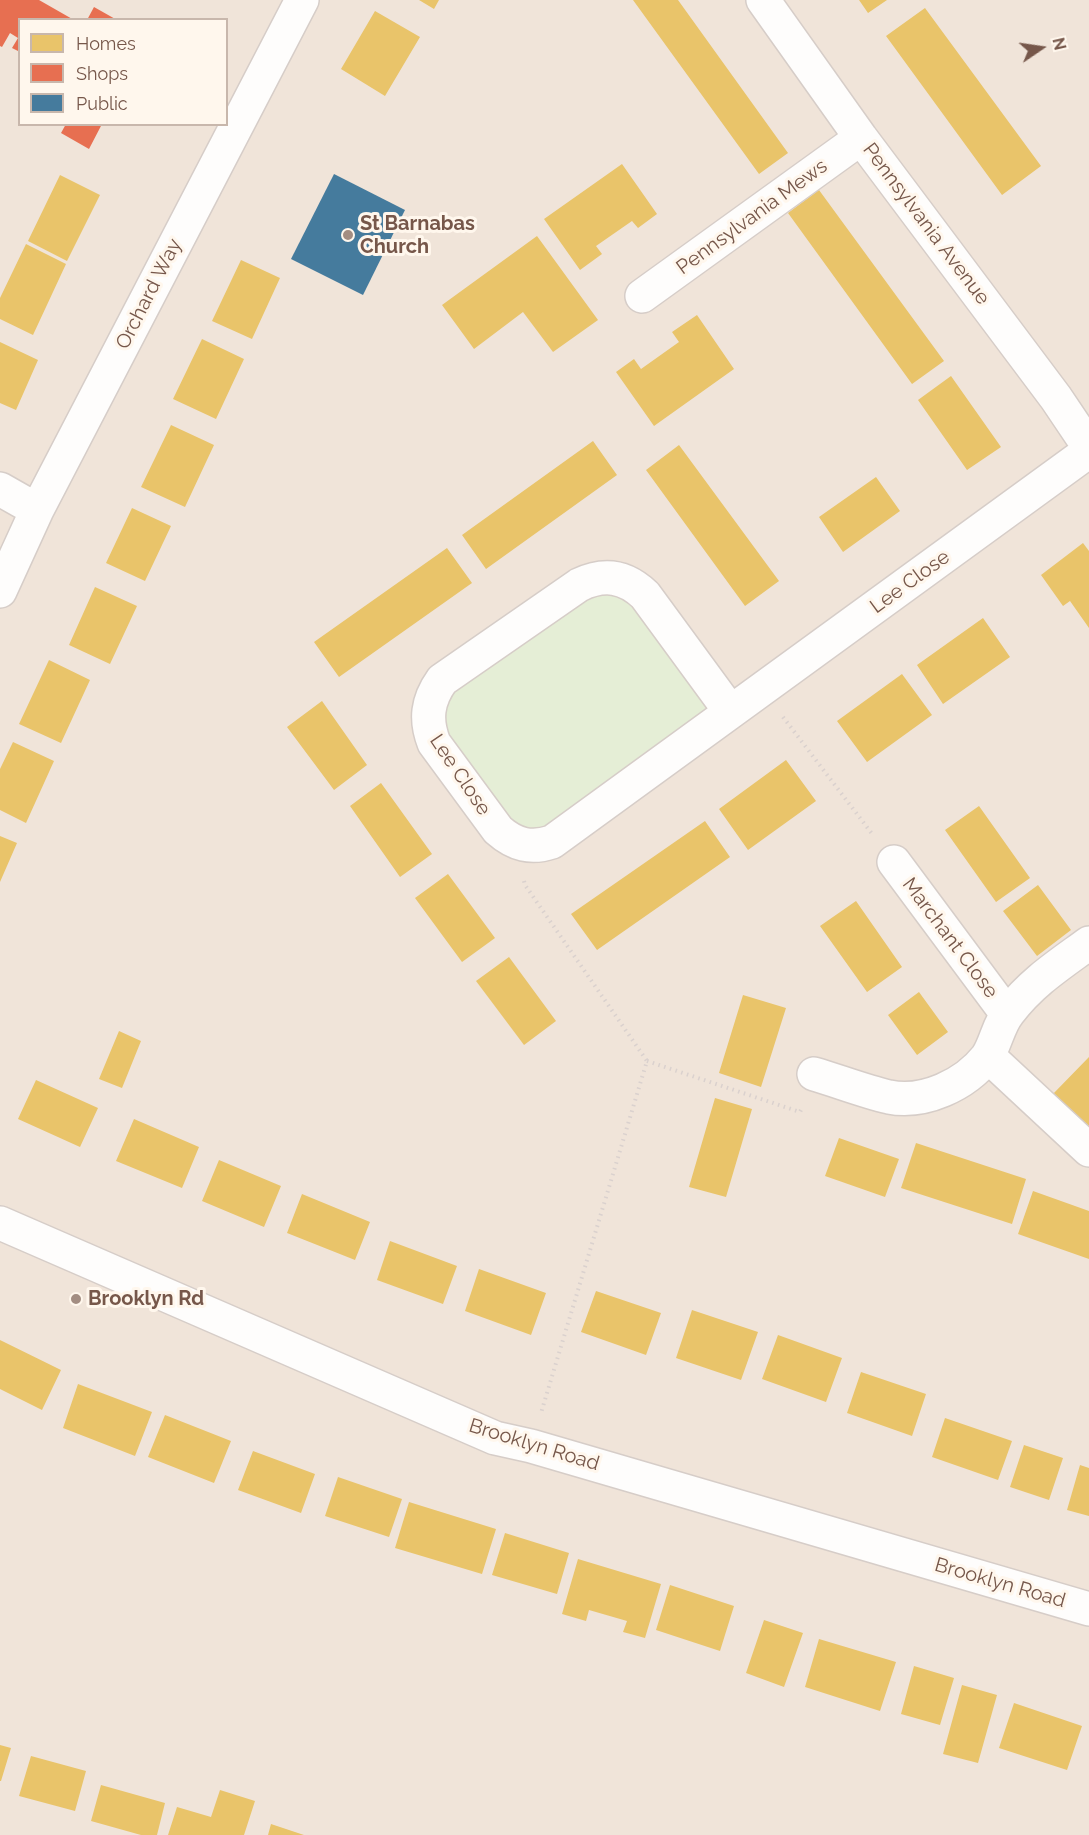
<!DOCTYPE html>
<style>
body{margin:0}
#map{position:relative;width:1089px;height:1835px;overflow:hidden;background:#f7f2eb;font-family:Raleway,sans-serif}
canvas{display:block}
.legend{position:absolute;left:18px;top:18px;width:210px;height:108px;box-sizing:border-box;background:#fff7ed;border:2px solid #c8b7ac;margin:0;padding:8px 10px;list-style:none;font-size:18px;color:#76574a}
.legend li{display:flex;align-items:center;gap:12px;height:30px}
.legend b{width:30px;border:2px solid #c8b7ac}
.north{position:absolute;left:1011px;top:18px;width:60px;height:60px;-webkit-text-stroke:4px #fff7ed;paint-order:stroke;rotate:77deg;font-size:16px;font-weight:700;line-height:24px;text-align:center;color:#76574a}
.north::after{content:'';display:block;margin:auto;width:21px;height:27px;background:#76574a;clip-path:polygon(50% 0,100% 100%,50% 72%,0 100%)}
</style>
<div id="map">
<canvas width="1089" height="1835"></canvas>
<ul class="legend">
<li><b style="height:16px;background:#e9c46a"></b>Homes</li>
<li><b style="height:16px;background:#e76f51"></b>Shops</li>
<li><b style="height:16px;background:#457b9d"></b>Public</li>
</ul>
<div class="north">N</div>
</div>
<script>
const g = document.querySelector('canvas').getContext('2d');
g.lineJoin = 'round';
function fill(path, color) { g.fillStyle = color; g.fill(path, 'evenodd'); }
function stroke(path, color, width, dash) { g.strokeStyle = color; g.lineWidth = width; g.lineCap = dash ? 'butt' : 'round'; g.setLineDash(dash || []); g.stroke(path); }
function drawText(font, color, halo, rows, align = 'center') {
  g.font = font + ' Raleway,sans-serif'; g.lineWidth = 6; g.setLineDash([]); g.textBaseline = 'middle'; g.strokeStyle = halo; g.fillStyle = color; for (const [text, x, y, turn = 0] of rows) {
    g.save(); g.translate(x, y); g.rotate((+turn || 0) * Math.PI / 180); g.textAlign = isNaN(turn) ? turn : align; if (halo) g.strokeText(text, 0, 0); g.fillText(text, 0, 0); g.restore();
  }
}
const residential = new Path2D(`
 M 0,0 L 1089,0 L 1089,1835 L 0,1835 ZM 20,20 L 226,20 L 226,124 L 20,124 Z`);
const green = new Path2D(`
 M 617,578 L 730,711 L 562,836 L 498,830 L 430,702 Z`);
const homes = new Path2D(`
 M 419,0 L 439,0 L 434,9 Z
 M 633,0 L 678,0 L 788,153 L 759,174 Z
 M 859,0 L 887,0 L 868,13 Z
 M 925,8 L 1041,166 L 1002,195 L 886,36 Z
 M 375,11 L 420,37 L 385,96 L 341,69 Z
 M 622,164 L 657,214 L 638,228 L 632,221 L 596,246 L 602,254 L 580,270 L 544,219 Z
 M 60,175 L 100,195 L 67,261 L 28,241 Z
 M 819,190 L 944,361 L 912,384 L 788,213 Z
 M 537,236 L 598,320 L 553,352 L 523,312 L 474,349 L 442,305 Z
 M 26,244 L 66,264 L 33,335 L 0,319 L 0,298 Z
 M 241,260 L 280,278 L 252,339 L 212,321 Z
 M 697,315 L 734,369 L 654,426 L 616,372 L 634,359 L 641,369 L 679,342 L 672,332 Z
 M 202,339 L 244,359 L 216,419 L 173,399 Z
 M 0,342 L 38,360 L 16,410 L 0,403 Z
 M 951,376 L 1001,447 L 967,470 L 918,400 Z
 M 171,425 L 214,445 L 185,507 L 141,487 Z
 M 593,441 L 617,475 L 486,569 L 462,535 Z
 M 679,445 L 779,581 L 745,606 L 646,470 Z
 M 876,477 L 900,511 L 843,552 L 819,517 Z
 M 132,508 L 171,526 L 145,581 L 106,563 Z
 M 1083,543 L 1089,551 L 1089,628 L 1070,601 L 1063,606 L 1041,575 Z
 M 447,548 L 472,583 L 339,677 L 314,642 Z
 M 95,587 L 137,606 L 110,664 L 69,645 Z
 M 983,618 L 1010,657 L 943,704 L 917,665 Z
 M 49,660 L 90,680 L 61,743 L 19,724 Z
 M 902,674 L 932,715 L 867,762 L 837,721 Z
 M 322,701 L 367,765 L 334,790 L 287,727 Z
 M 13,742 L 54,761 L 26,823 L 0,810 L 0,769 Z
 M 786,760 L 816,801 L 748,850 L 719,809 Z
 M 381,783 L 432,854 L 400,877 L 350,806 Z
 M 979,806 L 1030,878 L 996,902 L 945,830 Z
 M 705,821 L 730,857 L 597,950 L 571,914 Z
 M 0,836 L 17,843 L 0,882 Z
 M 448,874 L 495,938 L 462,962 L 415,898 Z
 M 1038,885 L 1071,930 L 1037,956 L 1003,911 Z
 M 856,901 L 902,967 L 867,992 L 820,926 Z
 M 509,957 L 556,1021 L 524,1045 L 476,981 Z
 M 919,992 L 948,1032 L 917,1055 L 888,1015 Z
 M 743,995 L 786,1008 L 761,1087 L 719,1073 Z
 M 119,1031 L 141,1041 L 122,1088 L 99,1079 Z
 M 1089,1057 L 1089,1129 L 1053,1094 Z
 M 36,1080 L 98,1108 L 80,1147 L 18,1119 Z
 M 715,1098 L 752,1109 L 726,1197 L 689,1187 Z
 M 134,1119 L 199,1147 L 182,1188 L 116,1161 Z
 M 839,1138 L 899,1159 L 885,1197 L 825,1176 Z
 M 916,1143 L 1026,1179 L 1012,1224 L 901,1188 Z
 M 219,1160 L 281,1186 L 264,1227 L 202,1201 Z
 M 1033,1191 L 1089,1211 L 1089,1259 L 1018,1234 Z
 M 302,1194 L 370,1222 L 355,1260 L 287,1233 Z
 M 390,1241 L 457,1266 L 443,1304 L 377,1280 Z
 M 479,1269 L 546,1293 L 531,1335 L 465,1311 Z
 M 596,1291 L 661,1313 L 646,1355 L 581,1332 Z
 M 692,1310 L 758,1332 L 741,1380 L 676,1358 Z
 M 778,1335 L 842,1358 L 826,1402 L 762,1379 Z
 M 0,1340 L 61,1370 L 42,1410 L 0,1389 Z
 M 861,1372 L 926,1394 L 912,1436 L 847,1413 Z
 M 78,1384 L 152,1412 L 135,1456 L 63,1428 Z
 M 165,1415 L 231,1441 L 214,1483 L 148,1457 Z
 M 945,1418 L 1012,1441 L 998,1480 L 932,1457 Z
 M 1024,1445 L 1063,1458 L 1049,1500 L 1010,1487 Z
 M 253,1451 L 315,1474 L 301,1513 L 238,1490 Z
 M 1080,1465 L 1089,1468 L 1089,1516 L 1067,1510 Z
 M 338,1477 L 402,1499 L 389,1537 L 325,1516 Z
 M 409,1502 L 496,1529 L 482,1574 L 395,1548 Z
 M 505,1533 L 569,1553 L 557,1594 L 492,1575 Z
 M 578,1559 L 661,1584 L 645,1638 L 623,1632 L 627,1621 L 589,1610 L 586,1621 L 562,1614 Z
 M 670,1585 L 734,1606 L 720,1651 L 656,1630 Z
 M 764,1620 L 803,1633 L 784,1687 L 746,1673 Z
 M 819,1639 L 896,1662 L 880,1711 L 805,1687 Z
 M 914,1666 L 954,1678 L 940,1725 L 901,1714 Z
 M 962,1685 L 997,1695 L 978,1763 L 943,1754 Z
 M 1014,1703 L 1082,1726 L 1067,1770 L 999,1748 Z
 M 0,1745 L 11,1748 L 1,1781 L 0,1781 Z
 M 31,1756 L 86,1771 L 75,1811 L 19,1796 Z
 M 101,1785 L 165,1803 L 157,1835 L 141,1835 L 91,1821 Z
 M 220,1790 L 255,1801 L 244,1835 L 168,1835 L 177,1807 L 211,1817 Z
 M 271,1824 L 304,1835 L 268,1835 Z`);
const shops = new Path2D(`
 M 0,0 L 39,0 L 74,20 L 20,20 L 20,52 L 12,48 L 18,38 L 10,33 L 2,47 L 0,46 Z
 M 94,7 L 117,20 L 87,20 Z
 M 66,124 L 102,124 L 89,149 L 61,133 Z`);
const public = new Path2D(`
 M 334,174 L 405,210 L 363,295 L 291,259 Z`);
const path = new Path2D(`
 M 783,717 L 873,835
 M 524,881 L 525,885 L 647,1061 L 541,1413
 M 647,1061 L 800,1112 L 803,1106`);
const minor = new Path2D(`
 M 763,0 L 861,138 L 1056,398 L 1089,447
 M 642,296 L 861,138
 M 0,489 L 37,510
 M 0,591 L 37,510 L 302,0
 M 730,711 L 645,595 C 625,576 604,573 579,585 L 442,680 C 427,701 425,720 434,743 L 498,830 C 515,845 531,849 552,842 L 1089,451
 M 894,862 L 1007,1014
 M 988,1056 L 1089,1150
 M 814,1074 C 838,1081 863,1091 889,1097 C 924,1104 965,1085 987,1057 C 996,1044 998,1025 1009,1012 C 1032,982 1059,965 1089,943
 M 0,1223 L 495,1438 L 531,1446 L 1089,1609`);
const markers = [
 [348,235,6,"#a38d82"],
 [76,1299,6,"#a38d82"]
];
const streetNames = [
 ["Pennsylvania Mews",752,217,-36],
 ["Pennsylvania Avenue",926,224,53],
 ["Orchard Way",149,294,-63],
 ["Lee Close",910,582,-36],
 ["Lee Close",460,775,56],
 ["Marchant Close",950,938,53],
 ["Brooklyn Road",534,1445,17],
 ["Brooklyn Road",1000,1583,16]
];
const poiNames = [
 ["St Barnabas",360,224],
 ["Church",360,247],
 ["Brooklyn Rd",88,1299]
];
fill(residential, '#f0e4d9');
fill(green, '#e5eed6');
fill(homes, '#e9c46a');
fill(shops, '#e76f51');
fill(public, '#457b9d');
stroke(minor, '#d6cdc8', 36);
stroke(path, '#dad1ce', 4, [1.5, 4.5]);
stroke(minor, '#fefdfc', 33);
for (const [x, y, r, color] of markers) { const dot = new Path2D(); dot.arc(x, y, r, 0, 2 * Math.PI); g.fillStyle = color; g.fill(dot); stroke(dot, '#fff7ed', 2); }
drawText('20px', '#76574a', '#fff7ed', streetNames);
drawText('bold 20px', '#76574a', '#fff7ed', poiNames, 'left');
</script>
